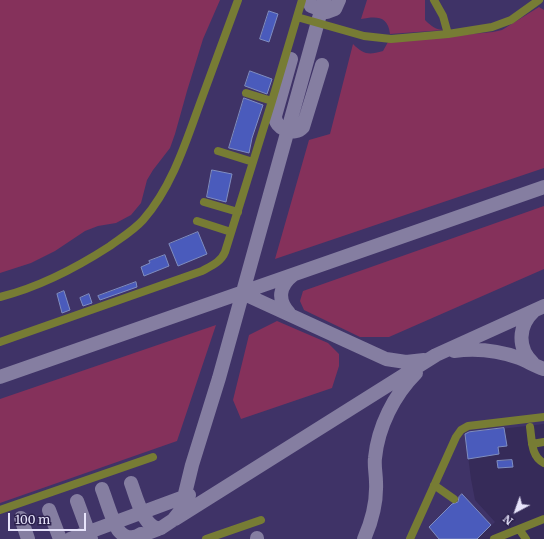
<!DOCTYPE html>
<style>
body{margin:0}
#map{position:relative;width:544px;height:539px;overflow:hidden;background:#362b59;font-family:Merriweather,serif}
canvas{display:block}
.north{position:absolute;left:496px;top:491px;width:40px;height:40px;-webkit-text-stroke:3px #2c214d;paint-order:stroke;rotate:221deg;font-size:11px;font-weight:700;line-height:16px;text-align:center;color:#e7e4fb}
.north::after{content:'';display:block;margin:auto;width:14px;height:18px;background:#e7e4fb;clip-path:polygon(50% 0,100% 100%,50% 72%,0 100%)}
.scale{position:absolute;left:8px;top:513px;width:78px;height:18px;box-sizing:border-box;border:2px solid #e7e4fb;border-top:0;padding-left:5px;font-size:12px;line-height:14px;white-space:nowrap;color:#e7e4fb;-webkit-text-stroke:3px #2c214d;paint-order:stroke}
</style>
<div id="map">
<canvas width="544" height="539"></canvas>
<div class="north">N</div>
<div class="scale">100 m</div>
</div>
<script>
const g = document.querySelector('canvas').getContext('2d');
g.lineJoin = 'round';
function fill(path, color) { g.fillStyle = color; g.fill(path, 'evenodd'); }
function stroke(path, color, width, dash) { g.strokeStyle = color; g.lineWidth = width; g.lineCap = dash ? 'butt' : 'round'; g.setLineDash(dash || []); g.stroke(path); }
const built = new Path2D(`
 M 0,0 L 544,0 L 544,424 L 465,433 L 471,479 L 475,500 L 495,522 L 477,539 L 0,539 Z`);
const green = new Path2D(`
 M 0,0 L 220,0 L 203,39 L 187,91 L 175,134 L 170,148 L 153,170 L 147,180 L 141,203 L 131,215 L 116,223 L 98,226 L 85,231 L 55,251 L 31,263 L 0,273 Z
 M 367,0 L 425,0 L 425,20 C 431,26 436,30 444,30 L 390,34 C 388,16 377,16 361,19 Z
 M 539,7 L 544,10 L 544,168 L 275,259 L 309,140 L 330,134 L 353,44 C 364,55 369,55 383,51 L 388,42 L 493,32 L 502,30 Z
 M 544,206 L 544,269 L 389,337 L 360,337 L 304,310 L 300,301 L 303,291 Z
 M 277,321 L 328,343 L 339,354 L 339,366 L 332,388 L 241,419 L 233,400 L 249,335 Z
 M 216,325 L 177,441 L 0,503 L 0,399 Z`);
const taxiway = new Path2D(`
 M 309,0 L 311,6 L 327,12 L 335,9 L 339,0
 M 291,59 L 275,116 C 275,129 294,137 303,127 L 322,65
 M 242,293 L 386,359 L 406,362 L 424,360
 M 289,313 C 277,300 279,286 293,275
 M 454,351 C 477,348 497,350 519,358 C 527,361 535,366 544,369
 M 533,363 C 517,348 518,326 534,311
 M 0,377 L 544,187
 M 131,483 C 136,496 144,531 161,528
 M 102,489 C 106,499 113,524 119,531 C 125,538 134,539 141,534
 M 77,501 L 91,539
 M 49,510 L 60,539
 M 21,518 L 28,539
 M 175,519 L 436,355 L 544,306
 M 257,538 L 257,539
 M 70,539 L 189,495
 M 132,539 L 161,528 L 173,520 L 181,510 L 192,465 L 219,378 L 324,0
 M 364,539 C 372,521 377,502 376,482 C 376,474 374,466 375,458 C 378,427 394,395 416,373`);
const building = new Path2D(`
 M 269,11 L 278,14 L 269,42 L 260,39 Z
 M 250,71 L 272,79 L 267,94 L 245,86 Z
 M 244,98 L 263,105 L 252,138 L 249,153 L 229,148 Z
 M 212,170 L 232,174 L 226,202 L 207,197 Z
 M 198,232 L 207,254 L 178,266 L 169,244 Z
 M 165,255 L 169,266 L 144,276 L 141,267 L 150,263 L 149,261 Z
 M 136,282 L 137,287 L 100,300 L 98,296 Z
 M 64,291 L 70,310 L 62,313 L 57,294 Z
 M 89,294 L 92,303 L 83,306 L 80,298 Z
 M 504,428 L 507,446 L 498,447 L 499,454 L 468,459 L 465,434 L 469,432 Z
 M 512,460 L 513,467 L 498,468 L 497,461 Z
 M 462,494 L 491,525 L 477,539 L 439,539 L 429,527 L 452,504 L 458,502 L 459,497 Z`);
const minor = new Path2D(`
 M 434,0 L 443,16 L 448,34
 M 297,17 L 364,36 L 391,39 L 448,34 L 492,27 L 511,20 L 539,0
 M 246,93 L 272,101
 M 218,151 L 253,162
 M 204,202 L 238,212
 M 197,221 L 231,232
 M 0,297 C 40,287 76,268 110,246 C 121,238 134,230 143,220 C 171,188 185,145 199,106 C 212,70 225,35 238,0
 M 0,342 L 202,271 C 211,266 221,262 225,252 L 272,101 L 302,0
 M 530,427 C 532,440 531,457 544,463
 M 532,444 L 544,442
 M 434,485 L 454,499
 M 0,510 L 153,457
 M 519,529 L 526,539
 M 206,539 L 261,520
 M 410,539 L 456,437 L 461,430 L 468,426 L 544,417
 M 494,539 L 544,519`);
fill(built, '#3f3367');
fill(green, '#85315b');
stroke(taxiway, '#857ea1', 14);
fill(building, '#4a5bbc');
stroke(building, '#7f8dc0', 1);
stroke(minor, '#777c34', 8);
</script>
